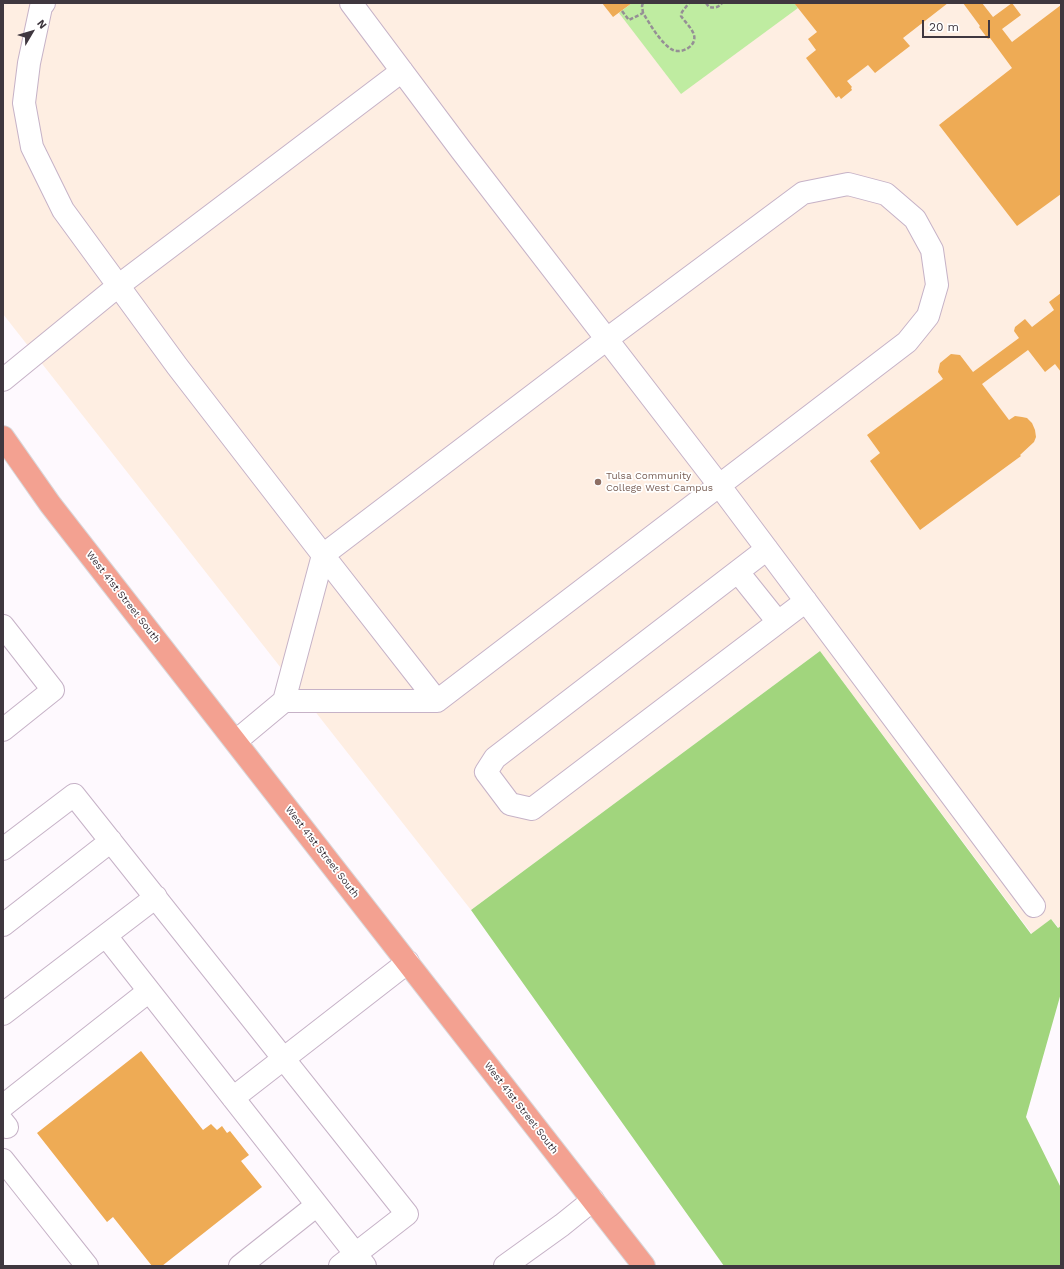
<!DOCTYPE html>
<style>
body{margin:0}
#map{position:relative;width:1064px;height:1269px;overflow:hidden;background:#fef9fe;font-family:"Work Sans",sans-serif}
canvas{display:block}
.frame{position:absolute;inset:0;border:4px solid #3f373f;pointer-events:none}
.north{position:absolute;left:12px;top:12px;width:40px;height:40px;-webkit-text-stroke:3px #fff;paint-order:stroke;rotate:52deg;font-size:11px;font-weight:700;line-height:16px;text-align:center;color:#3f373f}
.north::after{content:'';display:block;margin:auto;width:14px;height:18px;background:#3f373f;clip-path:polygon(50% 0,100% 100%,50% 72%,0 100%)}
.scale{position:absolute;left:922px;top:20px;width:68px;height:18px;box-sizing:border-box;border:2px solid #3f373f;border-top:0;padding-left:5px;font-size:12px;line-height:14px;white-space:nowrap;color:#3f373f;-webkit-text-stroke:3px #fff;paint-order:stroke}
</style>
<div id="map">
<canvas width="1064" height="1269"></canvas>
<div class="frame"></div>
<div class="north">N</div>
<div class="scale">20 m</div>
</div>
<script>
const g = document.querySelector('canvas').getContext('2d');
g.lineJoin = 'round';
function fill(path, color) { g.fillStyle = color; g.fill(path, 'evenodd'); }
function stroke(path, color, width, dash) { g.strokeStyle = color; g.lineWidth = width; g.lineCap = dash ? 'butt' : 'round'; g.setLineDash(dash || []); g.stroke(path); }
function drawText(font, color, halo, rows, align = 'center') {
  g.font = font + ' "Work Sans",sans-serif'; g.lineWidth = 3.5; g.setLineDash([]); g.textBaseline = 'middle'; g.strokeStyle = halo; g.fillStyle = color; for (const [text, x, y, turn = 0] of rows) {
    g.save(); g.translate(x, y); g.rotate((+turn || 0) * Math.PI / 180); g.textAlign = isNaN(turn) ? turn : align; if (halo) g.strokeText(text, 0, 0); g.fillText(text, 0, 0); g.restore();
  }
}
const education = new Path2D(`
 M 3,3 L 1061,3 L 1061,926 L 1059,928 L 1051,919 L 1032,934 L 820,651 L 471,910 L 3,314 Z`);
const green = new Path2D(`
 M 632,3 L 794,3 L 798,8 L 681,94 L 619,13 Z`);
const forest = new Path2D(`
 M 820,651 L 1031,934 L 1051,919 L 1058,928 L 1061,926 L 1061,993 L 1026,1117 L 1061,1188 L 1061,1266 L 724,1266 L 471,910 Z`);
const building = new Path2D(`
 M 602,3 L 632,3 L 613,17 Z
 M 794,3 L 948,3 L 903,38 L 910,46 L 875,73 L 868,65 L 847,81 L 852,87 L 851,88 L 852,90 L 841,99 L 839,96 L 836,98 L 806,58 L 816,50 L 808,39 L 817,32 Z
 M 963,3 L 982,3 L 993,17 L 1012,3 L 1021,15 L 1002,29 L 1012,42 L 1061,5 L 1061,194 L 1017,226 L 939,125 L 1012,68 L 990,38 L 988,39 L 979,27 L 980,26 Z
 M 1061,293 L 1061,372 L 1055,364 L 1045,372 L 1028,350 L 982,384 L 1009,420 L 1015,416 L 1022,417 L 1027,418 L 1032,423 L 1035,430 L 1036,437 L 1034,442 L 1020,455 L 1021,456 L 920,530 L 870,461 L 880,453 L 867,435 L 943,379 L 938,372 L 940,363 L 951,354 L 960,355 L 973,372 L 1019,338 L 1014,331 L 1015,327 L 1025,319 L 1032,327 L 1054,310 L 1049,302 Z
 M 141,1051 L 203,1130 L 211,1124 L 217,1130 L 222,1126 L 227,1133 L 230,1131 L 249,1155 L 241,1161 L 262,1187 L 162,1266 L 152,1266 L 113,1217 L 107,1222 L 37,1133 Z`);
const path = new Path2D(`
 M 706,3 L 709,7 C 715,8 718,8 722,3
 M 622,11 L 629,20 L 643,13 C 650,24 661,44 673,50 C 682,54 697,46 694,35 C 692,28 685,22 681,16 L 682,12 L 689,3
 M 643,13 L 642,6 L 643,3`);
const minor = new Path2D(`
 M 44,3 L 41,7 L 29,63 L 24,103 L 32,147 L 63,210 L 177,366 L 323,555 L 437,701
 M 351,3 L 461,150 L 719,485 L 1034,906
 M 3,380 L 118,286 L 402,71
 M 767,549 L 495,758 L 486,772 L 510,804 L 532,809 L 806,601
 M 738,572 L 778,622
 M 3,626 L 53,690 L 3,730
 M 236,741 L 284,701 L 323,555 L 607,339 L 803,193 L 848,184 L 886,194 L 915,219 L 932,250 L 937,285 L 928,316 L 907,342 L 437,701 L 284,701
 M 3,849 L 74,795 L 407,1214 L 340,1266
 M 3,925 L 111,841
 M 106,936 L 365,1266
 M 3,1014 L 156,897
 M 233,1098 L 408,962
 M 3,1106 L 149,991
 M 3,1122 L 7,1127
 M 3,1160 L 87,1266
 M 240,1266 L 317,1205
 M 505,1266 L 562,1225 L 593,1200`);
const major = new Path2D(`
 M 3,437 L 50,504 L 644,1266`);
const markers = [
 [598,482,4,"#8d6e63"]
];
const educationNames = [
 ["Tulsa Community",606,476],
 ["College West Campus",606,488]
];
const streetNames = [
 ["West 41st Street South",123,597,52],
 ["West 41st Street South",322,852,52],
 ["West 41st Street South",521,1108,52]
];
fill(education, '#feeee2');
fill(green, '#bfeca1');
fill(forest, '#a1d57d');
fill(building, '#eeab55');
stroke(minor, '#c6b2c7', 24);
stroke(major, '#d9d7d9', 24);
stroke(path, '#958f95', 2.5, [4, 2]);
stroke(minor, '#fff', 22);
stroke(major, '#f3a191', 22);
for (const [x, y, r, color] of markers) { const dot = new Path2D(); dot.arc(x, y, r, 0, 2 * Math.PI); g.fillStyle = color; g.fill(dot); stroke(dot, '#fff', 1.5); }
drawText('10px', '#785e54', '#fff', educationNames, 'left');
drawText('10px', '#3f373f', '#fff', streetNames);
</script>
